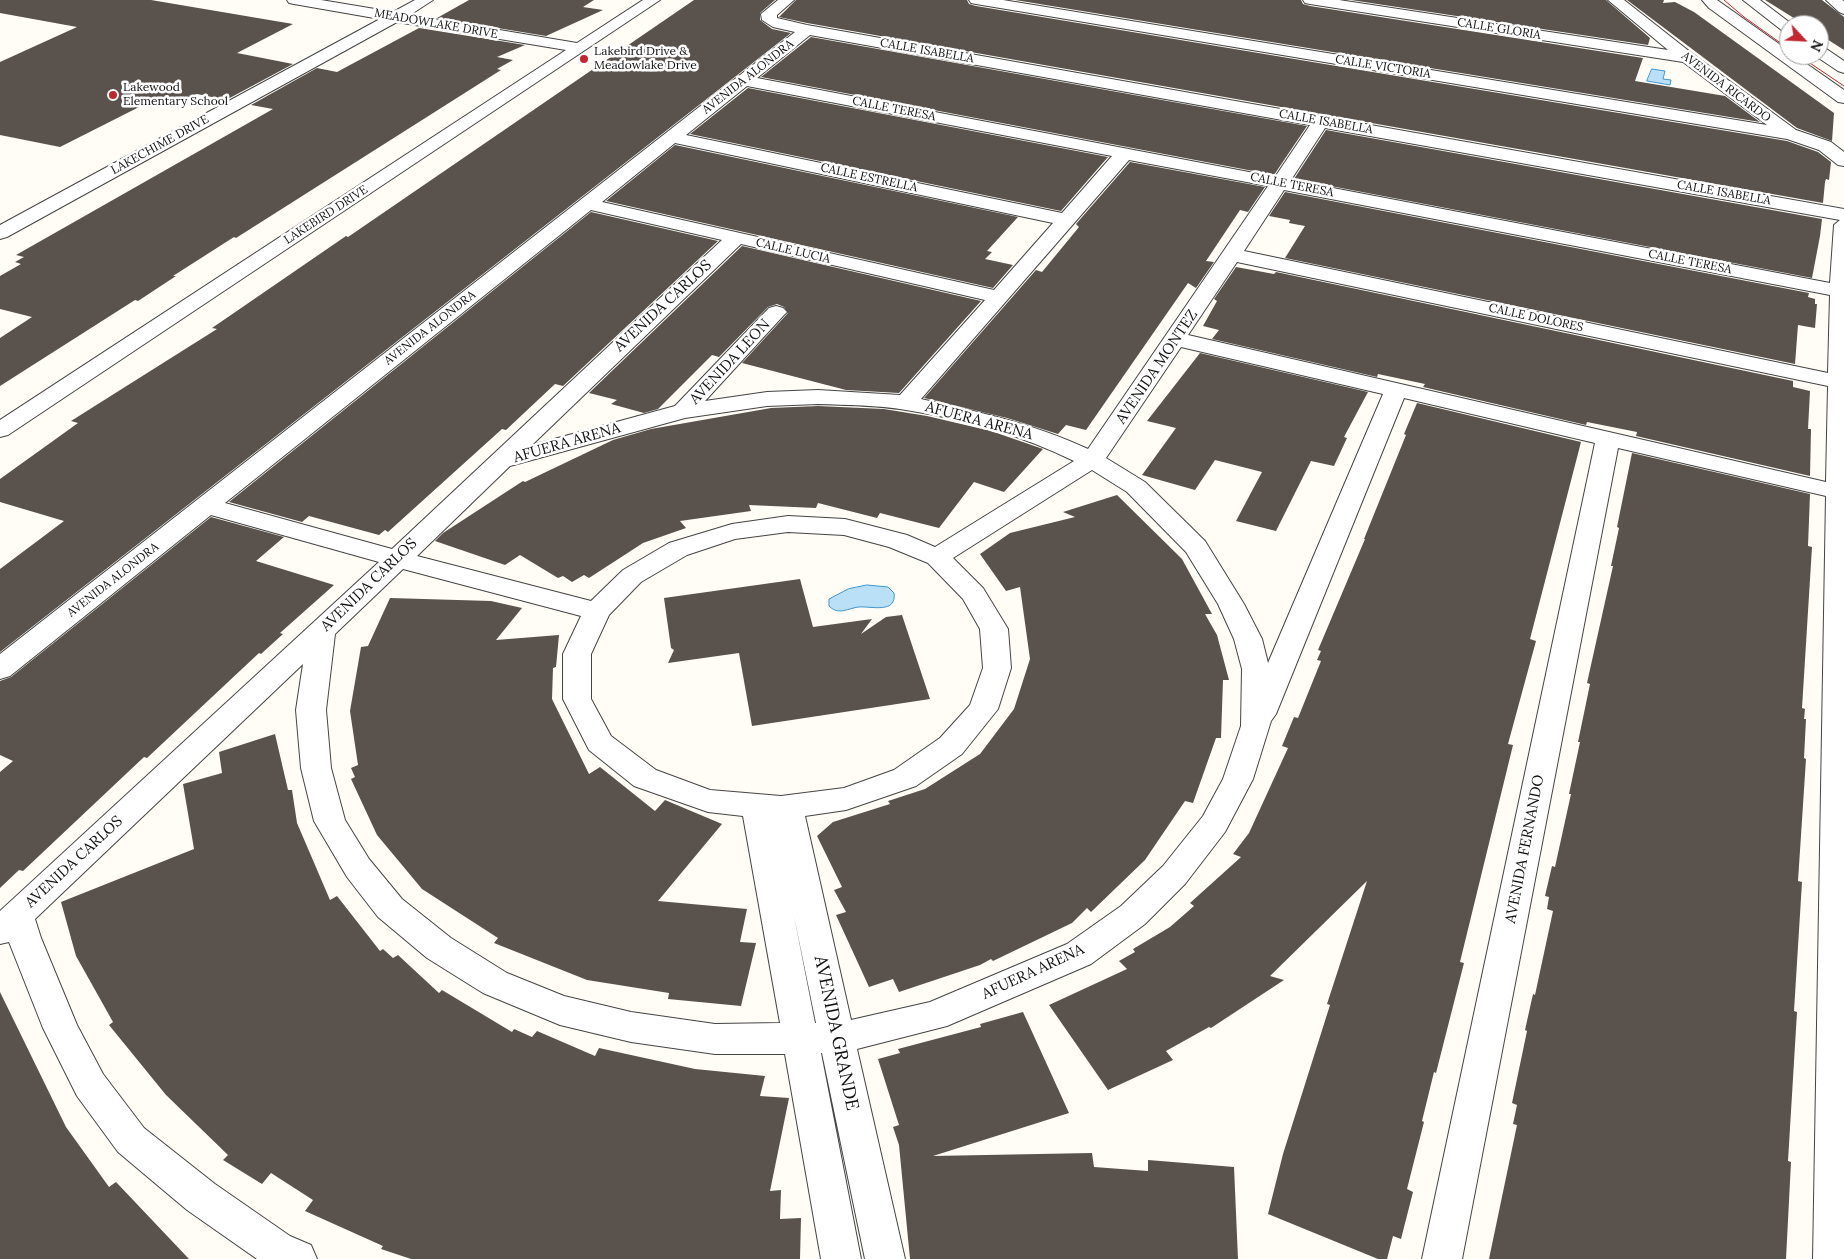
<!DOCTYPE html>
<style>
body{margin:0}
#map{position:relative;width:1844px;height:1259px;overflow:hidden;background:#fffdf5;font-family:Lora,serif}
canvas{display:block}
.north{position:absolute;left:1779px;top:15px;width:50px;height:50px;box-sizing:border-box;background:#fff;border:1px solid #a0a0a0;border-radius:50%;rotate:115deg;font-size:14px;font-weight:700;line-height:20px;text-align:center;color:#111}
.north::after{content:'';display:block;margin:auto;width:18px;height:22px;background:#c4262e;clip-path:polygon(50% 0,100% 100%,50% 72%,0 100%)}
</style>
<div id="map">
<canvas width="1844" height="1259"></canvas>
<div class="north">N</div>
</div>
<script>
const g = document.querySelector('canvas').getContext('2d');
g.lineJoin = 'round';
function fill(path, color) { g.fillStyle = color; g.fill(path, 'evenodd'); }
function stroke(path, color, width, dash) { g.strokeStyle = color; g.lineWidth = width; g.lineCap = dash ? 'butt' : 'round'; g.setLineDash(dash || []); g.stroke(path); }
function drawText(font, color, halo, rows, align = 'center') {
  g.font = font + ' Lora,serif'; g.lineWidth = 5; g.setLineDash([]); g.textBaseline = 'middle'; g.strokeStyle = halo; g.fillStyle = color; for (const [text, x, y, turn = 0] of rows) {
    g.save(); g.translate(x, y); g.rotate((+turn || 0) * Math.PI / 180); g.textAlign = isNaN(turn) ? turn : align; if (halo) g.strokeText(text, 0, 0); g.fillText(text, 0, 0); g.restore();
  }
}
const water = new Path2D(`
 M 1652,69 L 1665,71 L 1663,79 L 1671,80 L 1670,85 L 1647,81 Z
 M 867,585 L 888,587 L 894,593 C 897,614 871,606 859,607 C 848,608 839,616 829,606 L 829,599 L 848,589 Z`);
const building = new Path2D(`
 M 0,0 L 151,0 L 293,24 L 237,53 L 293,64 L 226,100 L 197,94 L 173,107 L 149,102 L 60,147 L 0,135 L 0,62 L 77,27 L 0,13 Z
 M 469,0 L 594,0 L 583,7 L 603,10 L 546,36 L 437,18 Z
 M 694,0 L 775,0 L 760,13 L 760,20 L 772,29 L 791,33 L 0,652 L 0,569 L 64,521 L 0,502 L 0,479 L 78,423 L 71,421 L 217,329 L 212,328 L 346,236 L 348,237 Z
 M 796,0 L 967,0 L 969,4 L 976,6 L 1787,141 L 1818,152 L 1831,162 L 1829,180 L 1826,179 L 1825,182 L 1823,203 L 807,23 L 779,17 Z
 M 1015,0 L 1301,0 L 1303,4 L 1310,6 L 1643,58 L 1635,81 L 1725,96 L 1760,122 Z
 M 1351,0 L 1606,0 L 1650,38 L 1648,45 Z
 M 1627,0 L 1664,0 L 1663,3 L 1675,2 L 1694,12 L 1834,113 L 1832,141 L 1797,128 Z
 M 1765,0 L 1822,0 L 1844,17 L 1844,50 L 1819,34 L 1819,25 L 1805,25 Z
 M 419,28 L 525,45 L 497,57 L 513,60 L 497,69 L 501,70 L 236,238 L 234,237 L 173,276 L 176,276 L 138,301 L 135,300 L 0,386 L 0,338 L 32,317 L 0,309 L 0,276 L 21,264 L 15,262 L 24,257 L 16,255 L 273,109 L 251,105 L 317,68 L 337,72 Z
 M 811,37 L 1307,126 L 1274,175 L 761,77 Z
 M 748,88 L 1108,157 L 1061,211 L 690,134 Z
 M 1326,130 L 1822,219 L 1820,236 L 1812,278 L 1294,179 Z
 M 675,145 L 1018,217 L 987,251 L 992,252 L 985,259 L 1013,265 L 993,288 L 606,201 Z
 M 1130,162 L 1265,187 L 1248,212 L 1240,210 L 1206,261 L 1214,262 L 1196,288 L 1188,283 L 1086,430 L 1066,425 L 1058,434 L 1007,418 L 924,398 L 1036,270 L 1042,272 L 1079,227 L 1076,224 Z
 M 1285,192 L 1809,293 L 1808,297 L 1815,299 L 1815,304 L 1817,304 L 1815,328 L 1798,325 L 1795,364 L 1285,258 L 1305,226 L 1289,223 L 1290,220 L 1269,216 Z
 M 591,212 L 718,241 L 563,386 L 555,384 L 506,430 L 502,429 L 388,532 L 385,530 L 379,535 L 309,516 L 302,522 L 229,502 Z
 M 742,246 L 981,301 L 899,393 L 846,390 L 742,363 L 788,313 L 784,307 L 777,304 L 768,307 L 719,357 L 712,355 L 658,409 L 644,413 L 611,404 L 617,400 L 589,393 Z
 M 1236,267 L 1274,274 L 1276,272 L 1793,381 L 1793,387 L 1810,391 L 1808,429 L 1811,429 L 1810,476 L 1636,436 L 1637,432 L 1587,422 L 1586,425 L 1423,387 L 1425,384 L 1378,374 L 1377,377 L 1212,339 L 1219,330 L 1203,326 L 1217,301 L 1214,299 Z
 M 1200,353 L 1368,392 L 1344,437 L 1347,438 L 1334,466 L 1311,461 L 1276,531 L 1236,521 L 1262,472 L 1215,460 L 1195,490 L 1142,475 L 1176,428 L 1147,421 Z
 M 1417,403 L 1581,442 L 1530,639 L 1536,641 L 1508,744 L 1513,745 L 1460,962 L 1464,963 L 1436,1073 L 1434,1072 L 1422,1121 L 1424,1122 L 1407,1189 L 1413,1192 L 1401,1239 L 1393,1236 L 1387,1259 L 1378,1259 L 1268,1214 L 1283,1154 L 1330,1005 L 1327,1004 L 1367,881 L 1270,976 L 1284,980 L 1211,1028 L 1209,1027 L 1166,1051 L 1173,1060 L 1108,1090 L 1049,1005 L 1127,969 L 1119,961 L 1135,952 L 1133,949 L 1170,927 L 1194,906 L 1190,903 L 1241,857 L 1233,854 L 1249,833 L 1288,748 L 1282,746 L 1294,717 L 1298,718 L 1321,661 L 1317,660 L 1321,651 L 1318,650 L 1365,539 L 1364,539 L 1406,435 L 1404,434 Z
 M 818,406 L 884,409 L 927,416 L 991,431 L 1043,449 L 1004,492 L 974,482 L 939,528 L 880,513 L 877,518 L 818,503 L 816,508 L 749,505 L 751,511 L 680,521 L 686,528 L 643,543 L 589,578 L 584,575 L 572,582 L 563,576 L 558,578 L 520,555 L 505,565 L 435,541 L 443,533 L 523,481 L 525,482 L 613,440 L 651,429 L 771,408 Z
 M 1632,453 L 1810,494 L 1808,546 L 1812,547 L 1802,708 L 1805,709 L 1804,719 L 1806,719 L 1804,758 L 1806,759 L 1798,881 L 1802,882 L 1794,1011 L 1797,1012 L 1788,1161 L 1791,1162 L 1786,1259 L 1489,1259 L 1517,1125 L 1513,1124 L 1517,1105 L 1512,1103 L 1527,1031 L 1525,1030 L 1533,994 L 1535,995 L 1553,911 L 1547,909 L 1549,897 L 1545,896 L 1552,866 L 1555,867 L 1571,794 L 1569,794 L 1580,742 L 1578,742 L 1590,684 L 1587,683 L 1613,566 L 1611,566 L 1619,528 L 1617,527 Z
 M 1117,495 L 1182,559 L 1212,614 L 1205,614 L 1217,635 L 1229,680 L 1223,680 L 1221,738 L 1216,738 L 1193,803 L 1185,801 L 1145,860 L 1091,912 L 1087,908 L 1072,923 L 993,961 L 991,959 L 980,965 L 899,992 L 893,979 L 869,987 L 836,915 L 846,912 L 834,890 L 842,887 L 817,836 L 833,822 L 890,804 L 888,801 L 925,789 L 980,754 L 1014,709 L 1030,659 L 1020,587 L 1006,591 L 980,554 L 1010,533 L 1075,517 L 1063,512 Z
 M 211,517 L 284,537 L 256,561 L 334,585 L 280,633 L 283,634 L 261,654 L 259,653 L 147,758 L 144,757 L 23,871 L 19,870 L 0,888 L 0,772 L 13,761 L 0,755 L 0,681 L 11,677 Z
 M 800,579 L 813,627 L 872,619 L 861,634 L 886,617 L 902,615 L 930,699 L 752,726 L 739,653 L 668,663 L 674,650 L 671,648 L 664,598 Z
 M 390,598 L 491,601 L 522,608 L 496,640 L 559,635 L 556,667 L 553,668 L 552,699 L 589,774 L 600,767 L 655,811 L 665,800 L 722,824 L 658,901 L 747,909 L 740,942 L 756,943 L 741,1006 L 668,999 L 669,993 L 587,980 L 494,943 L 498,938 L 422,889 L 377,835 L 351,779 L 355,777 L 351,768 L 358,765 L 350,711 L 361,647 L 368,646 Z
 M 275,734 L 288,790 L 292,790 L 297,823 L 330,900 L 337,896 L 380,951 L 383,949 L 393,958 L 398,955 L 439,993 L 442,990 L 512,1032 L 514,1029 L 532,1037 L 537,1031 L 595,1056 L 599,1048 L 695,1069 L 765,1076 L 760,1096 L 789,1098 L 770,1191 L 781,1190 L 780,1219 L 801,1218 L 800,1259 L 411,1259 L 381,1249 L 383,1246 L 305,1211 L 313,1200 L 271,1173 L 262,1184 L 223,1160 L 228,1155 L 166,1095 L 109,1025 L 113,1022 L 76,956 L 61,902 L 194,849 L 183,784 L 222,773 L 219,752 Z
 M 0,992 L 66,1127 L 109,1187 L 116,1182 L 189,1259 L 0,1259 Z
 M 1023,1012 L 1069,1113 L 933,1156 L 1092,1153 L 1094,1167 L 1148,1171 L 1148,1160 L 1234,1167 L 1238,1259 L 910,1259 L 899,1145 L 893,1127 L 899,1125 L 878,1059 L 900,1053 L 898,1049 L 981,1027 L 980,1024 Z`);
const minor = new Path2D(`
 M 287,0 L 321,0 L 393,12 L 415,0 L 433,0 L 410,15 L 577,43 L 643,0 L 660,0 L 8,435 L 0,437 L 0,420 L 566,50 L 397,22 L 7,237 L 0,239 L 0,225 L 380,19 L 294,4 L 289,3 Z
 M 778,0 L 794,0 L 777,15 L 777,18 L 807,25 L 1844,209 L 1844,1259 L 1813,1259 L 1826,496 L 1618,448 L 1462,1259 L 1422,1259 L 1595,443 L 1404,398 L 1276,714 L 1271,721 L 1253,779 L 1225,832 L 1185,884 L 1145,924 L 1091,964 L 947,1026 L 857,1049 L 905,1259 L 865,1259 L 822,1053 L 821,1053 L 861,1259 L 821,1259 L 785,1054 L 715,1054 L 631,1042 L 560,1025 L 483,993 L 427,958 L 378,917 L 347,877 L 314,821 L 301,768 L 296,710 L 303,664 L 35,919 L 41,938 L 77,1025 L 103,1074 L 144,1128 L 215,1184 L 290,1236 L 311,1245 L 317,1259 L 257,1259 L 187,1210 L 118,1152 L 77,1096 L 43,1028 L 9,942 L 0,944 L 0,911 L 379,562 L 211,515 L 10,676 L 0,679 L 0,654 L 795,32 L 773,27 L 762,20 L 761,14 ZM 810,35 L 1310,125 L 1275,177 L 757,78 ZM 747,86 L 1112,156 L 1062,213 L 686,135 ZM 1325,128 L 1840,220 L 1834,225 L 1830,283 L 1291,180 ZM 675,143 L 1053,223 L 994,290 L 602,202 ZM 1129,160 L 1268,186 L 1088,449 C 1035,424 979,412 921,399 ZM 1284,190 L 1830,295 L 1828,373 L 1244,251 ZM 591,210 L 722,240 L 392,549 L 225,503 ZM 741,244 L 985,300 L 900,395 L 818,390 L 767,392 L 705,401 L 783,316 L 787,312 L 783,308 L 776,306 L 769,308 L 675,406 L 532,445 ZM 1237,262 L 1828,386 L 1826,482 L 1188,335 ZM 1181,347 L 1383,394 L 1268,663 L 1262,639 L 1244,604 L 1205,541 L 1145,482 L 1106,458 ZM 818,404 C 847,405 877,405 906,410 C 964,419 1021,435 1074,461 L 935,547 L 907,535 L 845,519 L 788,516 L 732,524 L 669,543 L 623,570 L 591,601 L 417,556 L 510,466 L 685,418 L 767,406 ZM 1092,470 L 1127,492 L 1186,552 L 1218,604 L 1234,639 L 1242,669 L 1241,726 L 1223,779 L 1203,816 L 1163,866 L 1121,906 L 1067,944 L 930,1002 L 851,1020 L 805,816 L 846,810 L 916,786 L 962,754 L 998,709 L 1011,668 L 1008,629 L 983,588 L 953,558 ZM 788,532 L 844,535 L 889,547 L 928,563 L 963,599 L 980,629 L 983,668 L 970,705 L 940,738 L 894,770 L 844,788 L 781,796 L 710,790 L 656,770 L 611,736 L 591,699 L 591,654 L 609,615 L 641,582 L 687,555 L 735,539 ZM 403,569 L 581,616 L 563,654 L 563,699 L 589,750 L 634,786 L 708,812 L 743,816 L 780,1023 L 715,1024 L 631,1012 L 564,996 L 507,973 L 451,938 L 402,899 L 369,859 L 345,820 L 331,768 L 326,710 L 335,634 ZM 794,916 L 816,1023 L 815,1023 Z
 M 969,0 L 1003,0 L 1767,125 L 1683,62 L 1310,4 L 1305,3 L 1303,0 L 1339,0 L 1668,50 L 1608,0 L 1624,0 L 1694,55 L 1796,130 L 1831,142 L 1844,152 L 1844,166 L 1838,165 L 1819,150 L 1787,139 L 976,4 L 971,3 Z
 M 1702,0 L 1717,0 L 1789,51 L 1789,55 L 1794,55 L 1844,90 L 1844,103 L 1838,102 L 1709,8 Z
 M 1743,0 L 1760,0 L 1793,25 L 1789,25 L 1789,34 L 1784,32 Z
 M 1826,0 L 1842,0 L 1844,1 L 1844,14 L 1839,12 Z
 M 1819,46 L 1825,48 L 1844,61 L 1844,73 L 1838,71 L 1814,55 L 1819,55 Z`);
const tram = new Path2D(`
 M 1724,0 L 1744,17 L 1789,49
 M 1798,55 L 1844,86`);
const markers = [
 [584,59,5,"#c4262e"],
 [113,95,5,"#c4262e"]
];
const farStreetnames = [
 ["MEADOWLAKE DRIVE",436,24,10],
 ["CALLE GLORIA",1499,29,9],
 ["CALLE ISABELLA",927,51,10],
 ["CALLE VICTORIA",1383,67,9],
 ["AVENIDA ALONDRA",748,77,-38],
 ["AVENIDA RICARDO",1726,87,37],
 ["CALLE TERESA",894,109,11],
 ["CALLE ISABELLA",1326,122,10],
 ["LAKECHIME DRIVE",160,145,-29],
 ["CALLE ESTRELLA",869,178,12],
 ["CALLE TERESA",1292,185,11],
 ["CALLE ISABELLA",1724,193,10],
 ["LAKEBIRD DRIVE",326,215,-33],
 ["CALLE LUCIA",793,251,13],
 ["CALLE TERESA",1690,262,11],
 ["CALLE DOLORES",1536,318,12],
 ["AVENIDA ALONDRA",430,328,-38],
 ["AVENIDA ALONDRA",113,580,-38]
];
const farPoinames = [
 ["Lakebird Drive &",594,52],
 ["Meadowlake Drive",594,66],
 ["Lakewood",123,88],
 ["Elementary School",123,102]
];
const streetNames = [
 ["AVENIDA CARLOS",663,306,-43],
 ["AVENIDA LEON",730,362,-47],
 ["AVENIDA MONTEZ",1157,367,-56],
 ["AFUERA ARENA",979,421,15],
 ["AFUERA ARENA",567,443,-16],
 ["AVENIDA CARLOS",369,585,-44],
 ["AVENIDA FERNANDO",1525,849,-79],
 ["AVENIDA CARLOS",74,862,-43],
 ["AFUERA ARENA",1033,972,-25]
];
const nearStreetnames = [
 ["AVENIDA GRANDE",836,1033,78]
];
fill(water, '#b9e0f7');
stroke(water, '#3f96cf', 1);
fill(building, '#5a524d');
stroke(minor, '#444', 2);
fill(minor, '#fff');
stroke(tram, '#c4262e', 1);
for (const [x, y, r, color] of markers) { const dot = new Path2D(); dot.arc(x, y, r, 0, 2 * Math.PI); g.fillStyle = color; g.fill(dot); stroke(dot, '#fff', 2); }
drawText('12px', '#111', '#fff', farStreetnames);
drawText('12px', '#111', '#fff', farPoinames, 'left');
drawText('15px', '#111', '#fff', streetNames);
drawText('18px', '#111', '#fff', nearStreetnames);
</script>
